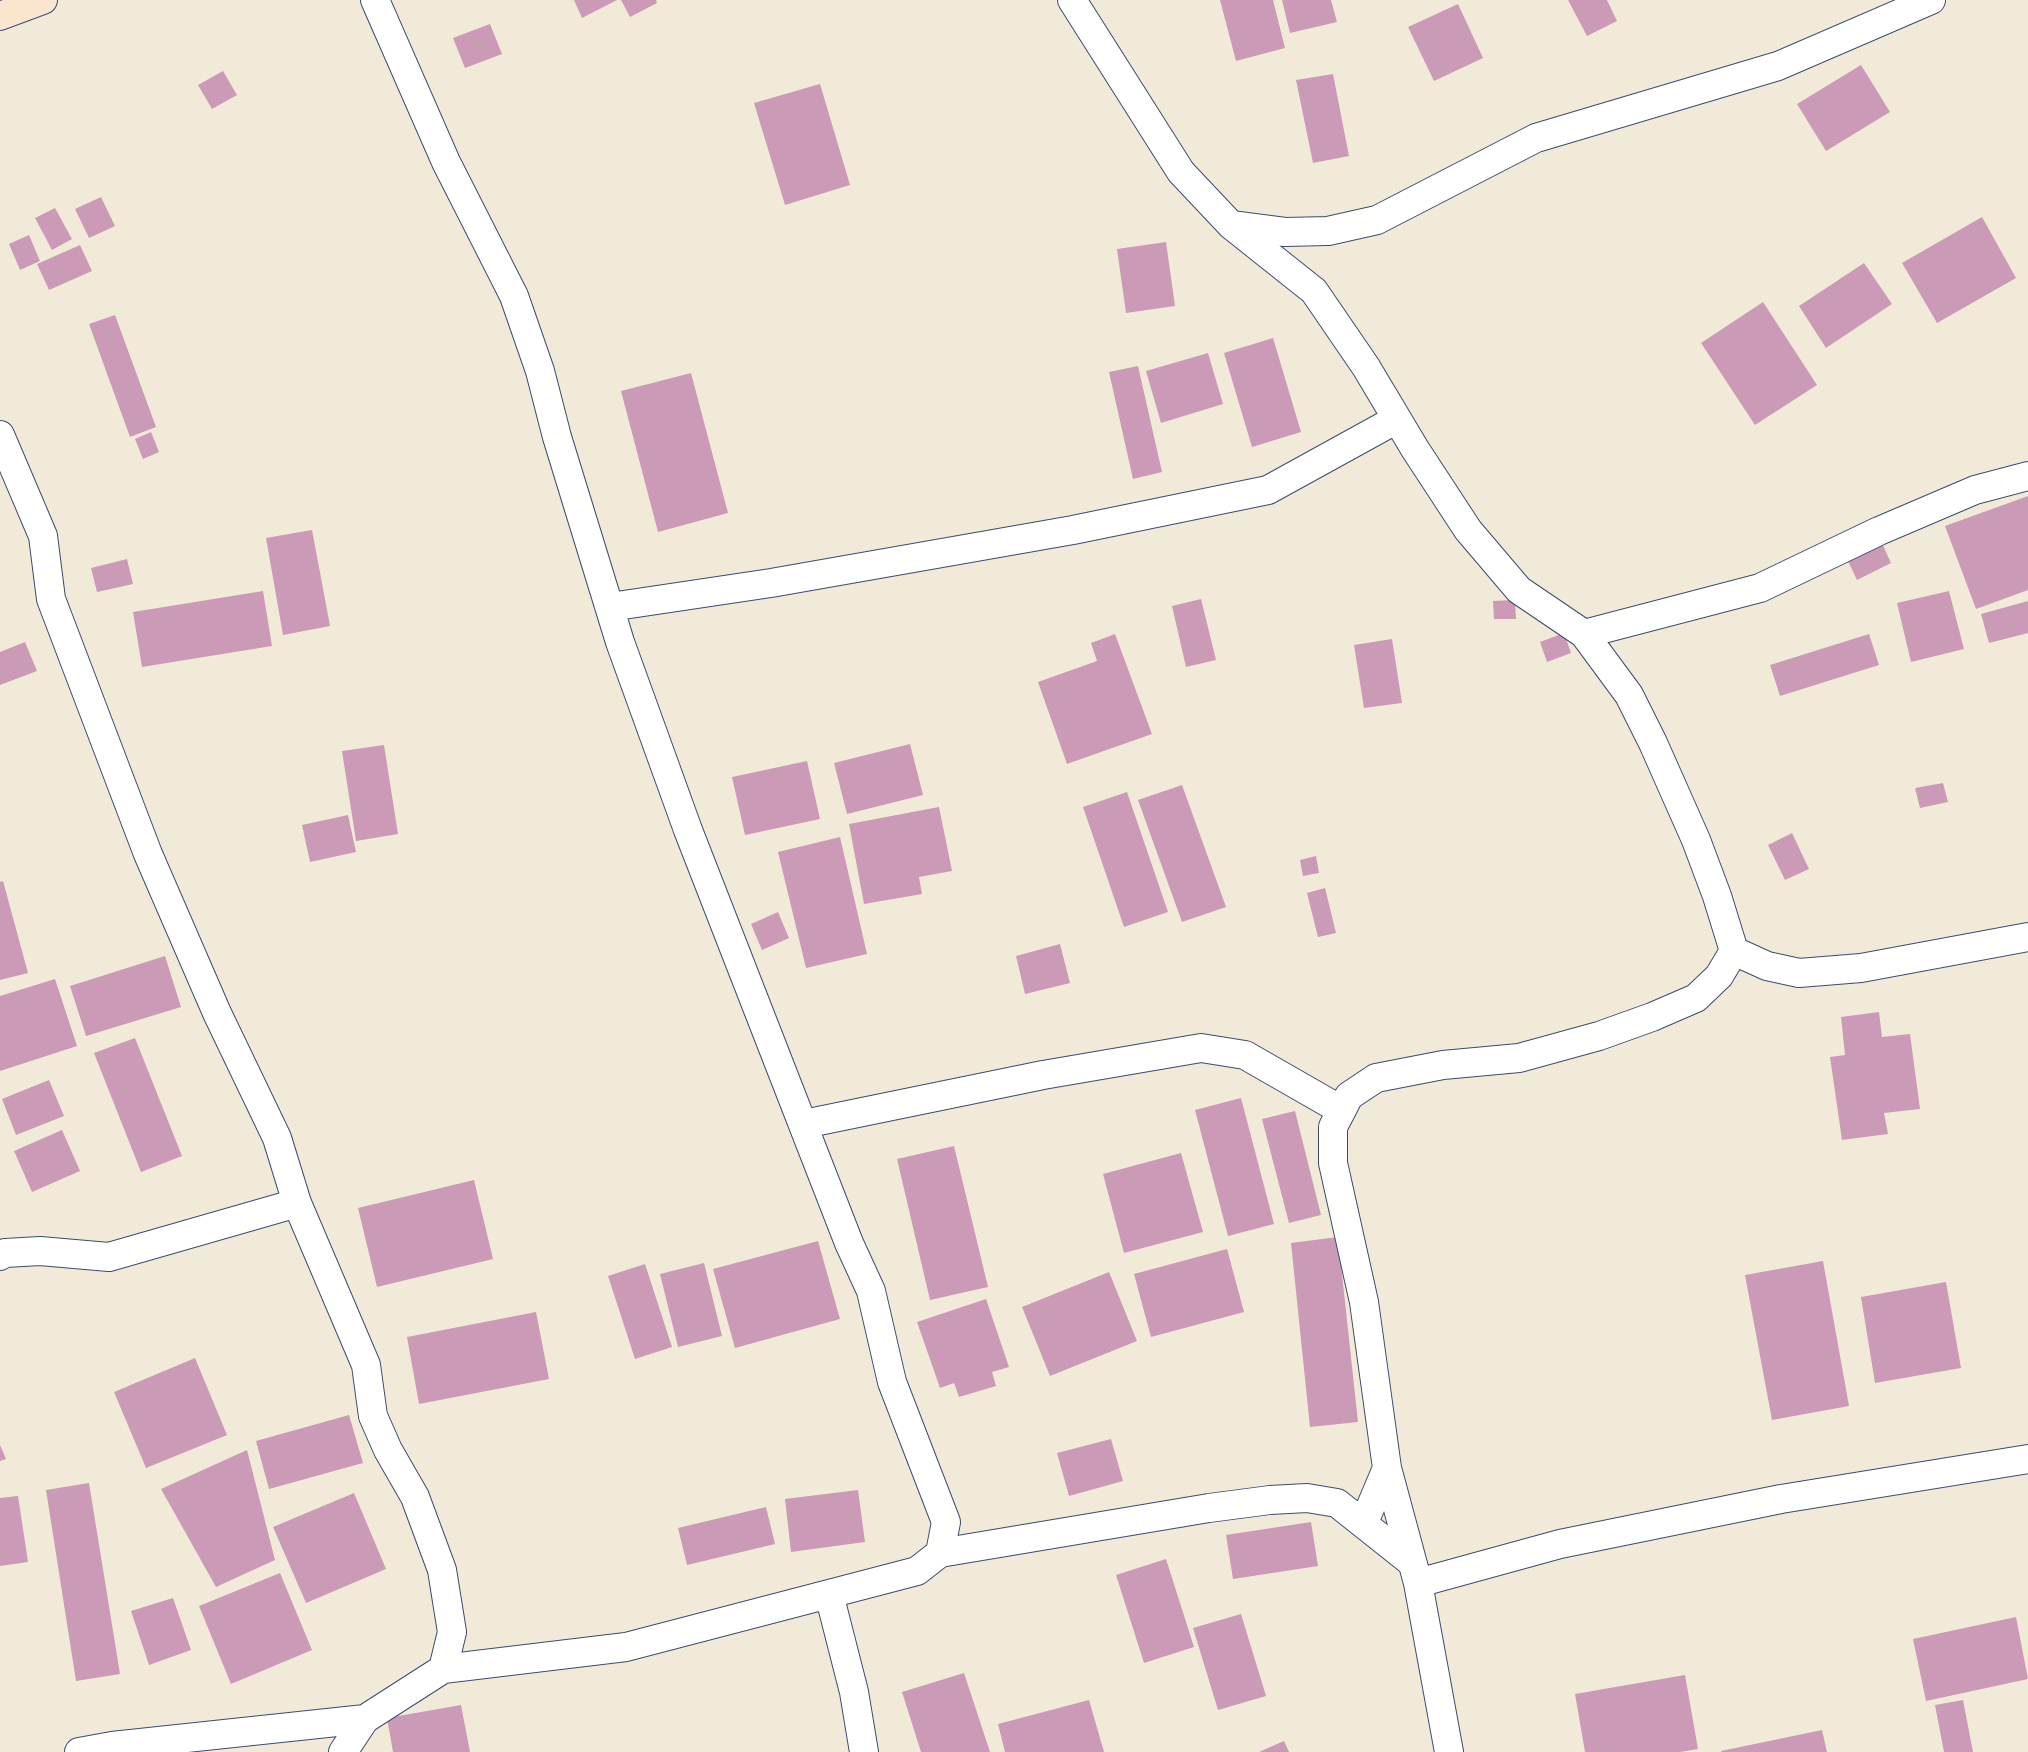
<!DOCTYPE html>
<style>
body{margin:0}
canvas{display:block;background:#f2ead8}
</style>
<canvas width="2028" height="1752"></canvas>
<script>
const g = document.querySelector('canvas').getContext('2d');
g.lineJoin = 'round';
function fill(path, color) { g.fillStyle = color; g.fill(path, 'evenodd'); }
function stroke(path, color, width, dash) { g.strokeStyle = color; g.lineWidth = width; g.lineCap = dash ? 'butt' : 'round'; g.setLineDash(dash || []); g.stroke(path); }
const building = new Path2D(`
 M 574,0 L 617,0 L 582,18 Z
 M 621,0 L 656,0 L 657,3 L 630,17 Z
 M 1220,0 L 1273,0 L 1285,48 L 1236,61 Z
 M 1282,0 L 1331,0 L 1337,22 L 1290,33 Z
 M 1568,0 L 1607,0 L 1617,21 L 1587,36 Z
 M 1458,4 L 1483,58 L 1434,81 L 1408,27 Z
 M 490,24 L 502,54 L 465,68 L 453,38 Z
 M 1861,65 L 1890,112 L 1826,151 L 1797,104 Z
 M 223,71 L 237,95 L 212,109 L 198,85 Z
 M 1333,74 L 1349,156 L 1313,163 L 1296,80 Z
 M 820,84 L 850,185 L 785,205 L 754,103 Z
 M 101,197 L 115,226 L 89,238 L 75,209 Z
 M 55,208 L 72,239 L 52,250 L 35,218 Z
 M 1982,217 L 2016,278 L 1937,323 L 1902,263 Z
 M 29,235 L 40,261 L 20,270 L 9,244 Z
 M 1166,242 L 1175,306 L 1126,313 L 1117,249 Z
 M 80,245 L 92,271 L 49,290 L 37,264 Z
 M 1864,263 L 1892,304 L 1826,348 L 1799,306 Z
 M 1763,302 L 1817,385 L 1755,425 L 1701,343 Z
 M 115,315 L 156,427 L 130,437 L 89,324 Z
 M 1273,338 L 1301,432 L 1252,447 L 1224,353 Z
 M 1208,353 L 1223,404 L 1161,423 L 1146,371 Z
 M 1138,366 L 1162,472 L 1133,479 L 1109,372 Z
 M 691,373 L 728,513 L 658,532 L 621,391 Z
 M 151,432 L 159,452 L 143,459 L 135,439 Z
 M 2028,496 L 2028,590 L 1976,609 L 1945,526 Z
 M 312,530 L 330,626 L 283,635 L 266,538 Z
 M 1882,543 L 1891,563 L 1857,580 L 1847,559 Z
 M 127,559 L 133,584 L 97,592 L 91,568 Z
 M 263,591 L 272,646 L 142,667 L 133,612 Z
 M 1949,591 L 1964,649 L 1911,662 L 1897,603 Z
 M 1201,599 L 1216,660 L 1186,667 L 1172,606 Z
 M 1515,600 L 1516,619 L 1494,619 L 1493,601 Z
 M 2028,601 L 2028,633 L 1989,643 L 1981,614 Z
 M 1564,633 L 1571,653 L 1547,662 L 1540,642 Z
 M 1115,634 L 1152,734 L 1067,764 L 1038,682 L 1097,661 L 1091,643 Z
 M 1869,634 L 1879,665 L 1780,696 L 1770,665 Z
 M 1392,639 L 1402,703 L 1364,708 L 1354,645 Z
 M 25,642 L 37,671 L 0,685 L 0,652 Z
 M 910,744 L 923,795 L 847,814 L 834,763 Z
 M 384,745 L 398,834 L 356,841 L 342,751 Z
 M 807,761 L 820,819 L 745,835 L 732,777 Z
 M 1943,783 L 1948,802 L 1920,808 L 1915,788 Z
 M 1182,785 L 1226,907 L 1182,922 L 1138,800 Z
 M 1127,792 L 1168,912 L 1124,927 L 1083,807 Z
 M 939,807 L 952,871 L 919,877 L 922,894 L 864,904 L 849,824 Z
 M 348,815 L 356,852 L 310,862 L 302,825 Z
 M 1792,833 L 1809,869 L 1785,880 L 1768,845 Z
 M 840,837 L 867,954 L 806,968 L 778,852 Z
 M 1316,856 L 1319,873 L 1303,876 L 1300,860 Z
 M 3,881 L 28,973 L 0,980 L 0,882 Z
 M 1325,888 L 1336,933 L 1318,937 L 1307,893 Z
 M 778,912 L 789,938 L 762,950 L 751,924 Z
 M 1060,944 L 1070,983 L 1025,994 L 1016,956 Z
 M 165,956 L 181,1007 L 86,1036 L 70,986 Z
 M 55,979 L 77,1046 L 0,1071 L 0,996 Z
 M 1879,1012 L 1882,1037 L 1910,1034 L 1920,1109 L 1884,1113 L 1888,1134 L 1842,1140 L 1830,1057 L 1845,1055 L 1841,1017 Z
 M 135,1038 L 182,1156 L 141,1172 L 94,1053 Z
 M 49,1080 L 64,1116 L 16,1135 L 2,1099 Z
 M 1241,1098 L 1274,1224 L 1228,1236 L 1195,1110 Z
 M 1295,1111 L 1321,1215 L 1289,1223 L 1262,1119 Z
 M 62,1130 L 80,1171 L 32,1192 L 14,1151 Z
 M 954,1146 L 988,1287 L 930,1300 L 897,1159 Z
 M 1181,1153 L 1203,1232 L 1124,1253 L 1103,1174 Z
 M 474,1180 L 493,1259 L 377,1287 L 358,1208 Z
 M 1338,1237 L 1358,1422 L 1310,1427 L 1291,1243 Z
 M 818,1241 L 840,1319 L 735,1348 L 713,1269 Z
 M 1227,1249 L 1244,1312 L 1151,1337 L 1134,1274 Z
 M 1823,1261 L 1849,1406 L 1772,1420 L 1745,1275 Z
 M 704,1263 L 722,1336 L 678,1347 L 660,1274 Z
 M 645,1264 L 672,1347 L 635,1359 L 608,1276 Z
 M 1109,1272 L 1137,1341 L 1050,1376 L 1022,1307 Z
 M 1946,1282 L 1961,1368 L 1875,1383 L 1861,1297 Z
 M 986,1299 L 1009,1367 L 992,1372 L 996,1386 L 959,1397 L 954,1383 L 940,1388 L 917,1322 Z
 M 536,1312 L 549,1379 L 419,1404 L 407,1337 Z
 M 195,1358 L 227,1435 L 146,1468 L 114,1392 Z
 M 349,1415 L 363,1463 L 269,1489 L 256,1441 Z
 M 1111,1439 L 1123,1481 L 1069,1496 L 1057,1453 Z
 M 0,1445 L 6,1459 L 0,1461 Z
 M 247,1450 L 275,1560 L 216,1587 L 161,1489 Z
 M 89,1483 L 120,1674 L 76,1681 L 46,1490 Z
 M 858,1490 L 865,1542 L 791,1552 L 785,1499 Z
 M 354,1493 L 386,1569 L 306,1603 L 273,1527 Z
 M 18,1496 L 28,1562 L 0,1566 L 0,1498 Z
 M 766,1507 L 775,1544 L 687,1565 L 678,1528 Z
 M 1311,1522 L 1318,1566 L 1233,1579 L 1226,1535 Z
 M 1166,1559 L 1194,1647 L 1144,1663 L 1116,1575 Z
 M 280,1573 L 312,1650 L 231,1684 L 199,1606 Z
 M 173,1598 L 191,1650 L 149,1665 L 131,1611 Z
 M 1241,1614 L 1266,1696 L 1218,1710 L 1193,1628 Z
 M 2016,1617 L 2028,1679 L 1926,1701 L 1913,1639 Z
 M 964,1673 L 990,1752 L 921,1752 L 902,1692 Z
 M 1685,1675 L 1698,1749 L 1680,1752 L 1585,1752 L 1575,1694 Z
 M 1089,1700 L 1104,1752 L 1005,1752 L 998,1724 Z
 M 1963,1700 L 1973,1752 L 1944,1752 L 1935,1705 Z
 M 461,1705 L 470,1752 L 393,1752 L 387,1718 Z
 M 1822,1730 L 1827,1752 L 1721,1752 L 1721,1751 Z
 M 1284,1741 L 1289,1752 L 1259,1752 Z`);
const street = new Path2D(`
 M 375,0 L 446,162 L 514,296 L 540,371 L 557,437 L 620,642 L 688,830 L 849,1243 L 871,1291 L 892,1382 L 946,1522 L 940,1553
 M 1072,0 L 1181,172 L 1231,225 L 1314,291 L 1366,367 L 1415,449 L 1468,530 L 1519,590 L 1584,634 L 1629,695 L 1653,743 L 1696,840 L 1717,896 L 1734,951 L 1719,976 L 1696,998 L 1652,1017 L 1599,1036 L 1519,1058 L 1443,1065 L 1376,1078 L 1349,1096 L 1333,1127 L 1333,1163 L 1364,1302 L 1387,1468 L 1418,1583 L 1449,1752
 M 1231,225 L 1285,232 L 1328,231 L 1377,220 L 1536,138 L 1778,66 L 1931,0
 M 0,435 L 43,536 L 51,599 L 148,854 L 217,1013 L 277,1138 L 297,1203 L 366,1365 L 373,1416 L 388,1450 L 415,1497 L 442,1570 L 452,1632 L 443,1669 L 365,1719 L 343,1752
 M 610,607 L 771,583 L 1073,530 L 1268,490 L 1397,419
 M 1584,634 L 1760,588 L 1879,531 L 1975,490 L 2028,476
 M 1734,951 L 1767,966 L 1799,973 L 1861,968 L 2028,937
 M 804,1124 L 1043,1075 L 1201,1048 L 1245,1055 L 1341,1110
 M 0,1256 L 5,1253 L 40,1251 L 109,1257 L 297,1203
 M 1355,1516 L 1368,1513 L 1387,1468
 M 1418,1583 L 1560,1544 L 1781,1499 L 2028,1459
 M 829,1594 L 854,1692 L 864,1752
 M 443,1669 L 626,1647 L 917,1571 L 940,1553 L 1209,1508 L 1270,1500 L 1307,1498 L 1337,1503 L 1410,1561
 M 79,1752 L 112,1746 L 365,1719`);
const secondary = new Path2D(`
 M 0,16 L 43,0`);
fill(building, '#cb9ab7');
stroke(street, '#3b4b70', 30);
stroke(secondary, '#3b4b70', 30);
stroke(street, '#fff', 28);
stroke(secondary, '#fbe5cf', 28);
</script>
